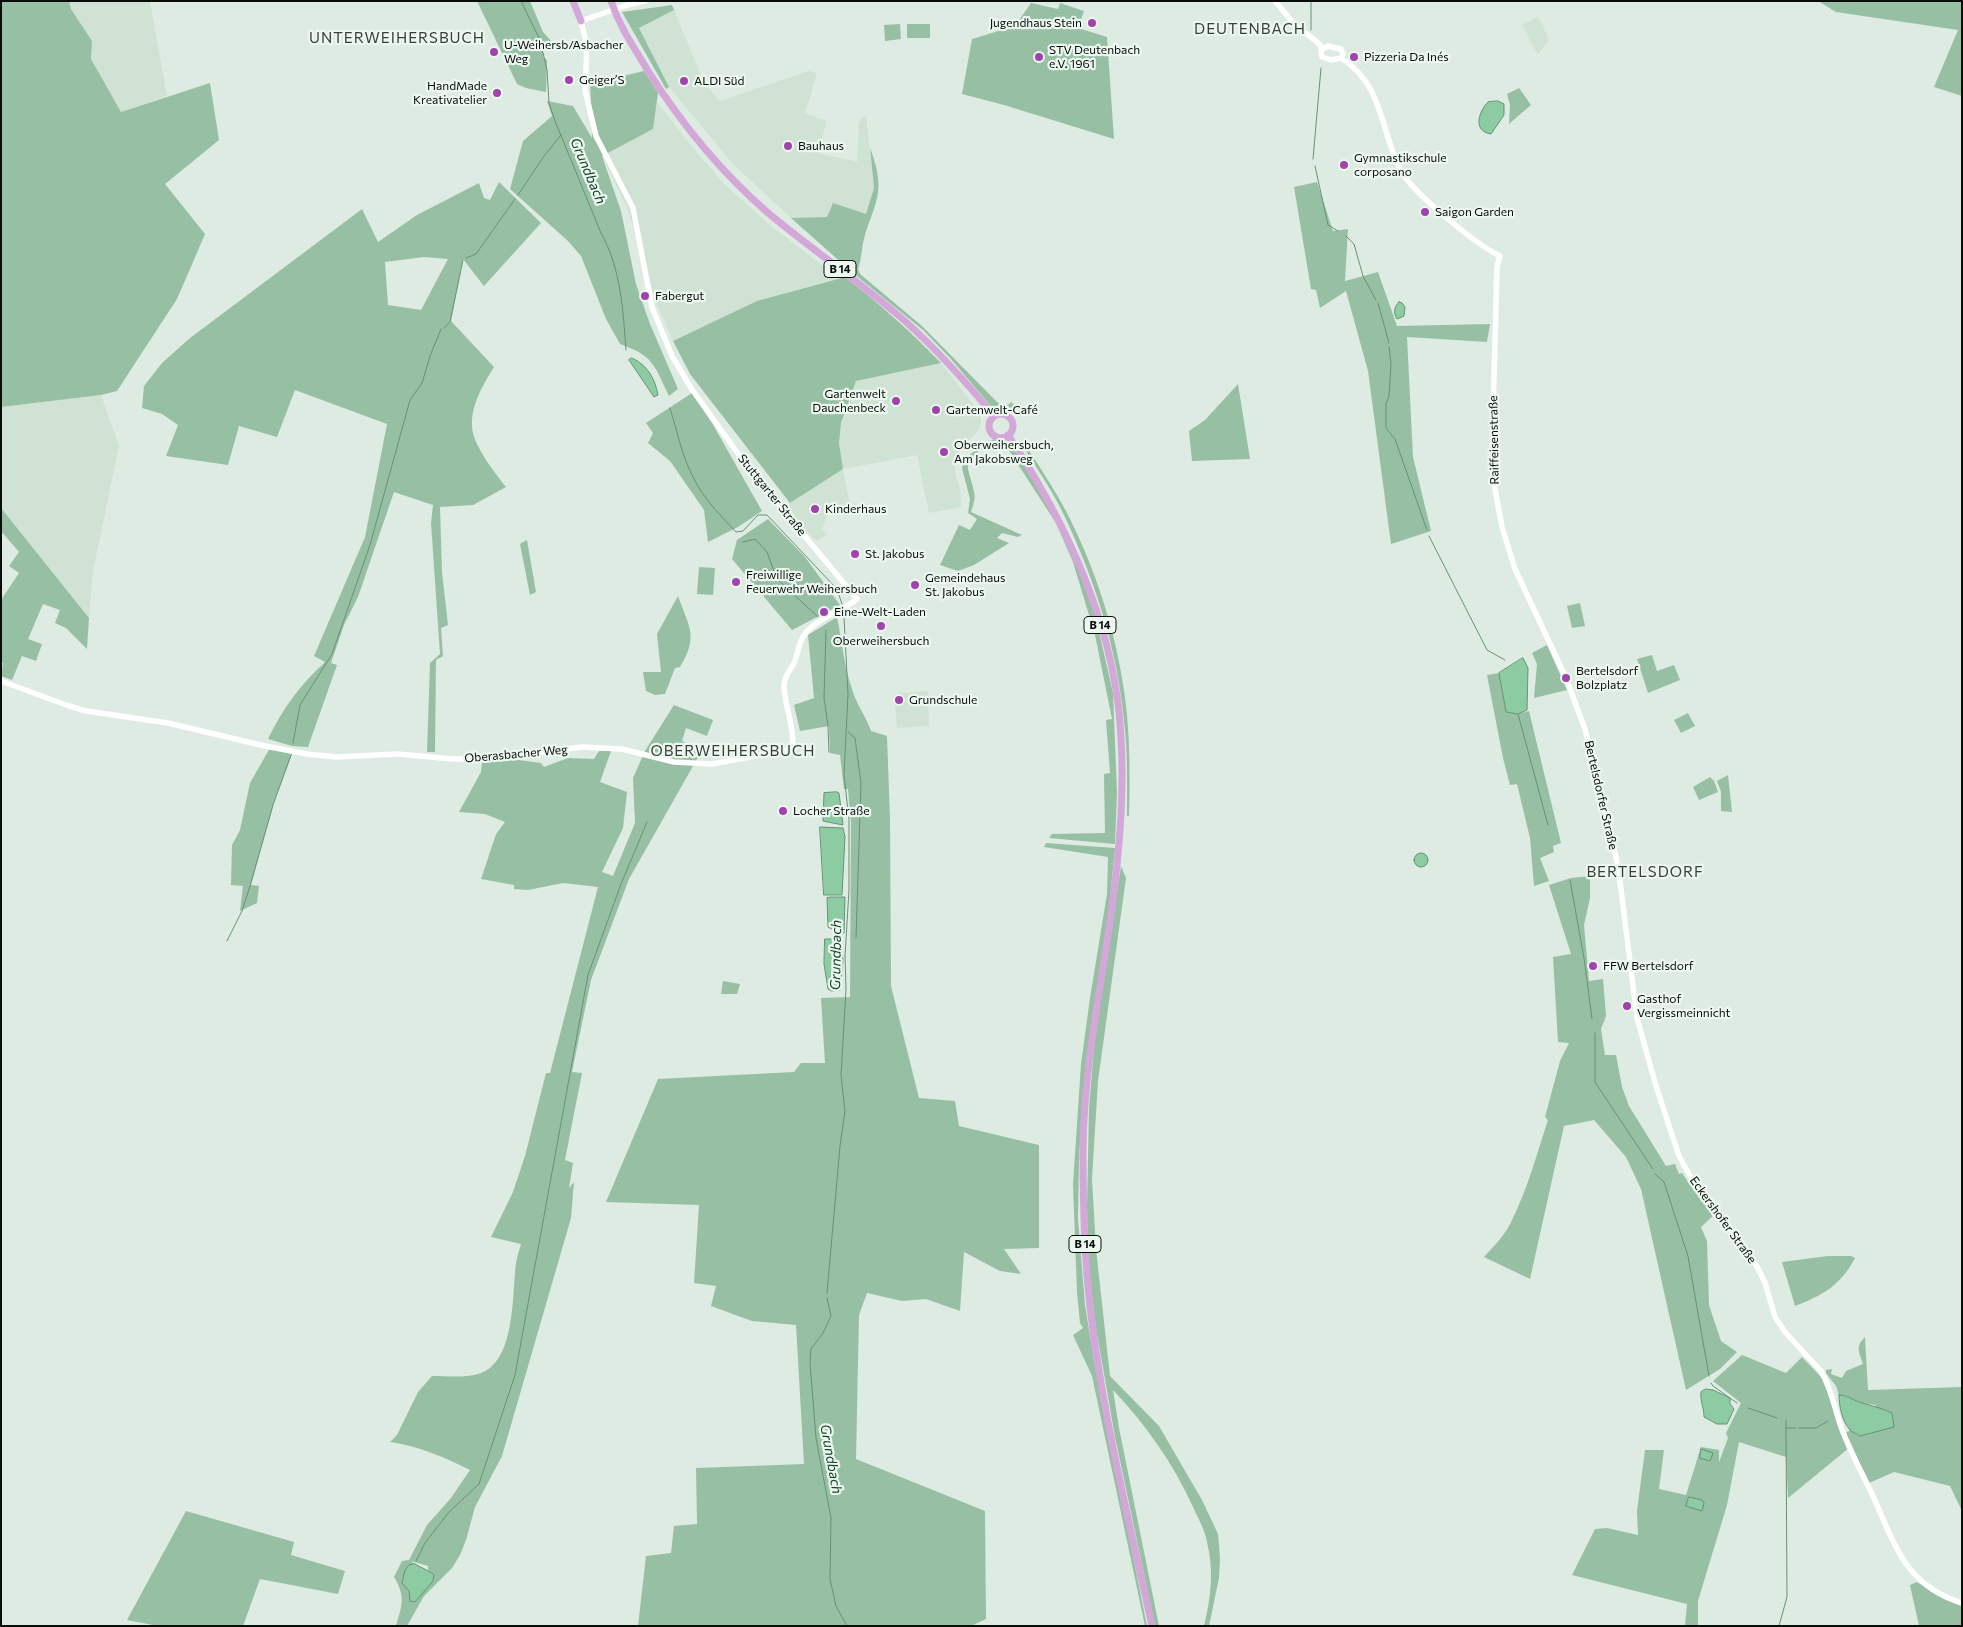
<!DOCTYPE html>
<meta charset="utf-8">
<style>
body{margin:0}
#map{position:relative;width:1963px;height:1627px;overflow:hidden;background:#deebe2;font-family:Commissioner,sans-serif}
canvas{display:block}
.frame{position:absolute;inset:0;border:2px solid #090d0a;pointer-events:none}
</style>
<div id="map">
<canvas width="1963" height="1627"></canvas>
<div class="frame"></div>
</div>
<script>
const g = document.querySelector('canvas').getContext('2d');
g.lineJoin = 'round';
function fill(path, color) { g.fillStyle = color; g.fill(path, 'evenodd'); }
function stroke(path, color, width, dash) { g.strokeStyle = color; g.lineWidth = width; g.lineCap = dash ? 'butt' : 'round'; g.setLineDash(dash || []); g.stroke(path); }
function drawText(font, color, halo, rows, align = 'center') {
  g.font = font + ' Commissioner,sans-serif'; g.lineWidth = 4.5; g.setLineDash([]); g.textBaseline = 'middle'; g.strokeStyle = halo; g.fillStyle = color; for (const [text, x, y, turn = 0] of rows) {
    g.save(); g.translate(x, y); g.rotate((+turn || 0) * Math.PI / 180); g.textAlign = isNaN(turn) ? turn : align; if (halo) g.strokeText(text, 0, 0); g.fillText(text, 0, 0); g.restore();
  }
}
const built = new Path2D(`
 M 69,1 L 150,1 L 167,96 L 121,112 L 91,59 L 92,41 L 71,9 Z
 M 674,10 L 704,83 L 720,101 L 809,71 L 817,73 L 805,113 L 827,121 L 818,153 L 857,162 L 859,122 L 866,115 L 874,188 L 866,214 L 833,203 L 827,217 L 791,218 L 733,164 L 669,87 L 639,28 Z
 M 1538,17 L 1549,39 L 1538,55 L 1522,25 Z
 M 657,102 L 689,143 L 723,183 L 776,230 L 839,278 L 757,301 L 673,341 L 658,307 L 628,210 L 602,155 L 653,129 Z
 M 941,363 L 980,413 L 981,421 L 980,428 L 960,450 L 955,462 L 955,474 L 960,488 L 961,507 L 929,513 L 917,455 L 843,469 L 850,505 L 828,515 L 822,529 L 827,535 L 817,541 L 804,529 L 787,505 L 843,469 L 839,443 L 841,423 L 856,381 Z
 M 101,395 L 119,446 L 93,571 L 89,618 L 1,508 L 1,407 Z
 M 928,691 L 929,726 L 897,728 L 894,694 Z`);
const green = new Path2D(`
 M 1,1 L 69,1 L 71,9 L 92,41 L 91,59 L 121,112 L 210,83 L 219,140 L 165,184 L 205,234 L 177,299 L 117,391 L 101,395 L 1,407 Z
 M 477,1 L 530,1 L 543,32 L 552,42 L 548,45 L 543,44 L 543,57 L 547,60 L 546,92 L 526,88 L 517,84 Z
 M 1818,1 L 1962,1 L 1962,96 L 1934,87 L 1958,30 L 1836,12 Z
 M 1031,3 L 1058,9 L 1060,3 L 1084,11 L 1078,28 L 1107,37 L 1114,139 L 1004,105 L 962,94 L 972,39 L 1015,26 Z
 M 672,5 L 674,10 L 639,28 L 669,87 L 666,89 L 622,12 Z
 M 900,24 L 901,39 L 885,41 L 884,25 Z
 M 907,24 L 930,24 L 930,38 L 907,38 Z
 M 644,71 L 658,93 L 653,129 L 602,156 L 621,211 L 636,284 L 650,324 L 678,389 L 669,396 C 654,365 654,356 620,344 L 606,319 L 581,256 L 568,241 L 510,189 L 523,141 L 552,116 L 547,101 L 573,106 L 592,138 L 590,77 L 614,78 Z
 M 1519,88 L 1531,105 L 1509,124 L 1510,105 L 1507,94 Z
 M 870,148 C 876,164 881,181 877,198 C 874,212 867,225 864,239 C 861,250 862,258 858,269 L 860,274 L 922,326 L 998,403 L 1008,405 L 1011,402 L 1018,408 L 1004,412 L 994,410 L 951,359 L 923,330 L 853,273 L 791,218 L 827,217 L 833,203 L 866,214 L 874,188 Z
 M 499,182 L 541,223 L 484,286 L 463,259 L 451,321 L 494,367 C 483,385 471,405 472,426 C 472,444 495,473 506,487 L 473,505 L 440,507 L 442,572 L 448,625 L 441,628 L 443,656 L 436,660 L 435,752 L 427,752 L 430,663 L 440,654 L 431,523 L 433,505 L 394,492 L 358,597 L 344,625 L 331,663 L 337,665 L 308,747 L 292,746 L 268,739 C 282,709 301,684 325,662 L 314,656 L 365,537 L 387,424 L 295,390 L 277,437 L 239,426 L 228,465 L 166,456 L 178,425 L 162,414 L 142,408 L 144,386 L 162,363 L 190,338 L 362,209 L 378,242 L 417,215 L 479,183 L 484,198 L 490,200 ZM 424,257 L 448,259 L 421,310 L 388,305 L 385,262 Z
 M 1317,182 L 1333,231 L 1348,229 L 1345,281 L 1378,272 L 1397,326 L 1490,324 L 1487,342 L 1407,337 L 1413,457 L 1431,531 L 1391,544 L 1368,371 L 1346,291 L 1320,308 L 1316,290 L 1311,289 L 1294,187 Z
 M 845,277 C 880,304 910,331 941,363 L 856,381 L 841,423 L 839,443 L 843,469 L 790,503 L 690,374 L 673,341 L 757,301 Z
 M 1238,384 L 1250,459 L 1192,461 L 1189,431 L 1205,420 Z
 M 692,393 L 712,423 L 762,511 L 738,527 L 708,542 L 704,510 L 670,461 L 648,443 L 653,433 L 646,423 Z
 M 999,438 L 1009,442 L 1035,478 L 1074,551 L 1095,614 L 1113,693 L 1117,793 L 1115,844 L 1049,838 L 1052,834 L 1105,833 L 1104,774 L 1110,773 L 1106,720 L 1112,719 L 1095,635 L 1073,562 L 1056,523 L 1006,446 C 997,444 991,444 983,449 C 958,463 971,471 974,492 C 976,499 973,505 971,512 L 1022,535 L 1018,537 L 1002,533 L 997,538 L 1009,543 L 974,565 L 958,571 L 940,565 L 959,525 L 970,530 L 977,519 L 968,513 L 970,499 L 962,468 L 964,459 L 988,441 Z
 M 1026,446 C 1040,467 1054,489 1066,511 C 1098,573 1120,644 1127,714 C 1130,748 1130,782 1129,816 L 1127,816 C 1127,784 1128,753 1124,721 C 1117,646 1093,574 1060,507 C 1049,486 1036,467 1024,448 Z
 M 1,508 L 89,618 L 87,649 L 66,628 L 55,623 L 60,610 L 43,604 L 28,639 L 42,644 L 36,661 L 22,656 L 12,680 L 1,676 L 3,663 L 1,662 L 1,600 L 19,573 L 9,566 L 19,552 L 1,531 Z
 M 768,519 L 805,557 L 840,605 L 792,630 L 732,559 L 737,540 Z
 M 527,540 L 536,592 L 530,595 L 520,544 Z
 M 699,567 L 715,568 L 713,595 L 697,594 Z
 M 678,596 C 689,627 699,636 680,667 L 675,668 L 665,694 L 655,695 L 646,691 L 643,672 L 661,672 L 657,634 Z
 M 1580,603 L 1585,626 L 1572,628 L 1567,606 Z
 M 837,617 C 842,641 844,666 852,689 C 856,704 866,716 871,731 L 887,736 L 890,819 L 891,986 L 919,1098 L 955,1101 L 959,1126 L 1039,1145 L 1039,1248 L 1004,1249 L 1021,1274 L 1000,1271 L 964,1252 L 960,1311 L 926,1299 L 902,1301 L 867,1293 L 859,1315 L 856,1459 L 985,1511 L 986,1619 L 971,1626 L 638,1626 L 646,1556 L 671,1553 L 674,1526 L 697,1524 L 696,1468 L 804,1464 L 796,1325 L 752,1321 L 711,1306 L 716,1286 L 694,1283 L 699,1205 L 606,1202 L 658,1079 L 794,1072 L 801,1063 L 825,1063 L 821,998 L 850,997 L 851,823 L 848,789 L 844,789 L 840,755 L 830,753 L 829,726 L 800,731 L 794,705 L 814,698 L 808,635 Z
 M 1547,645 L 1567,690 L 1534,698 L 1537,664 L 1532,653 Z
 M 1652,655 L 1657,671 L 1674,665 L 1680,680 L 1648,693 L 1637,659 Z
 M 1499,673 L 1506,712 L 1518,714 L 1529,711 L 1561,843 L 1553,846 L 1554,852 L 1540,858 L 1549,881 L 1534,886 L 1530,838 L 1517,784 L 1510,785 L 1503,758 L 1487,675 Z
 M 674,705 L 713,720 L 707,736 L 686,728 L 682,741 L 701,752 L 629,879 L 591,980 L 572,1072 L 582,1073 L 565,1160 L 573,1163 L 569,1188 L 574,1182 L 571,1218 L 502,1456 L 475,1507 L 466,1540 L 460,1555 L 452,1568 L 424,1596 L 407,1626 L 396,1626 C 402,1605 406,1597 394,1577 L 402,1561 L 409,1560 L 427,1525 L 451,1498 L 470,1470 C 444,1457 419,1446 390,1442 L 397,1435 L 418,1392 L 432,1376 C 447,1376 464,1378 478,1374 C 516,1364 512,1294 516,1263 C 517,1257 519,1251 521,1244 L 491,1237 L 513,1192 L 525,1156 L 546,1073 L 550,1073 L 598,887 L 563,883 L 528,890 L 514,889 L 514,885 L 481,879 L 496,834 L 505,822 L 485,814 L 459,812 L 481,772 L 482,763 L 511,759 L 541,763 L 544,767 L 568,758 L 594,759 L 599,751 L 611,751 L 600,782 L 627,792 L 623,828 L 602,872 L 613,876 L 635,823 L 633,778 L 645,751 ZM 411,1561 L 428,1566 L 428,1570 L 432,1573 L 409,1598 L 409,1591 L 402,1583 L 409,1565 L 415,1564 Z
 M 1688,713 L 1695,726 L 1681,733 L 1674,720 Z
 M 270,748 L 292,754 L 274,802 L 251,885 L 259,886 L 257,903 L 240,911 L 243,886 L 231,885 L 232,845 L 240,830 L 250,783 Z
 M 1728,775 L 1732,812 L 1721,811 L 1721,792 L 1717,781 Z
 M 1710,777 L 1714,781 L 1718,792 L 1699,800 L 1693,787 Z
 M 1046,843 L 1115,848 L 1108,918 L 1083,1097 L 1079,1157 L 1078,1219 L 1085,1305 L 1095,1366 L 1147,1626 L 1145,1626 L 1092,1376 L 1073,1335 L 1083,1328 L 1080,1323 L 1077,1293 L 1073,1184 L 1081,1064 L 1090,998 L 1107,894 L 1108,857 L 1044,847 Z
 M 1121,866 L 1126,878 L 1098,1081 L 1092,1179 L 1096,1249 L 1110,1376 L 1159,1426 L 1202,1500 L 1218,1534 L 1220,1557 L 1219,1578 L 1209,1626 L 1204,1626 C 1211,1598 1214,1570 1207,1542 C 1205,1530 1198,1518 1193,1507 C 1173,1463 1146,1425 1113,1390 L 1119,1428 L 1159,1626 L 1155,1626 L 1115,1437 L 1096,1328 L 1088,1262 L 1087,1206 L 1089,1108 L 1095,1036 Z
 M 1590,876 L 1590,898 L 1584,925 L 1589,981 L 1603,979 L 1606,1016 L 1601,1029 L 1605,1055 L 1616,1055 L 1622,1087 L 1629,1106 L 1666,1166 L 1675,1164 L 1679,1174 L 1682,1173 L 1695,1192 L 1715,1214 L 1701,1227 L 1707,1241 L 1709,1305 L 1721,1341 L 1737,1352 L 1720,1369 L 1686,1390 L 1641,1189 L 1626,1157 L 1594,1120 L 1564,1126 L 1530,1279 L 1484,1257 C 1494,1246 1506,1234 1512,1220 C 1528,1188 1537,1153 1548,1120 L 1545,1117 L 1560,1061 L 1569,1043 L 1558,1042 L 1553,957 L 1571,954 L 1549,885 L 1571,878 Z
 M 723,981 L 740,984 L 737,994 L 721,994 Z
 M 1828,1256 L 1851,1256 L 1855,1258 C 1840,1286 1823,1295 1795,1306 L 1782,1262 Z
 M 1865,1337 L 1868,1390 L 1962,1387 L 1962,1511 L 1950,1486 L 1894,1472 L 1869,1483 L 1846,1433 L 1850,1430 L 1860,1436 L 1876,1405 L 1860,1403 L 1844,1395 L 1839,1395 L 1836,1386 L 1826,1373 L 1826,1370 L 1832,1369 L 1831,1374 L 1842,1378 L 1846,1371 L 1863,1364 C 1859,1351 1855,1347 1865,1337 Z
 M 1742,1355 L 1786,1373 L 1802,1357 L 1822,1378 L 1829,1390 L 1849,1448 L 1788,1498 L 1786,1457 L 1739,1442 L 1727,1505 L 1698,1601 L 1698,1626 L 1685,1626 L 1687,1604 L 1572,1575 L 1595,1529 L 1607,1528 L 1638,1535 L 1637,1511 L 1645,1450 L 1664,1450 L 1659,1489 L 1686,1495 L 1701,1447 L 1719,1450 L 1719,1462 L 1728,1438 L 1726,1433 L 1741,1403 L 1713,1381 Z
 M 186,1511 L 294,1542 L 291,1555 L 345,1571 L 338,1594 L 260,1579 L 243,1626 L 158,1626 L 127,1620 Z
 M 1917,1582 L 1944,1599 L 1962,1606 L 1962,1626 L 1919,1626 L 1910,1585 Z`);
const water = new Path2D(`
 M 1498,101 L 1504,104 L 1504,115 L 1491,134 C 1472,131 1479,111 1488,102 Z
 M 1399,302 L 1402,303 L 1405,307 L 1404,316 L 1397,319 C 1393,313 1394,307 1399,302 Z
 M 632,358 C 647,365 655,378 658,395 L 654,397 L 629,360 Z
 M 1523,658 L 1528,668 L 1527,710 L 1518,714 L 1506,712 L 1499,673 Z
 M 837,792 L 839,793 L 843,825 L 823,821 L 824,793 Z
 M 820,827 L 843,828 L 845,837 L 842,895 L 824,895 Z
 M1414 860a7 7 0 1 1 14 0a7 7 0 1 1-14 0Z
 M 831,897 L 845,897 L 844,933 L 835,931 L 828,927 L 827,898 Z
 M 825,939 L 841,939 L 843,960 L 840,990 L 832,991 L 828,989 L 824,964 Z
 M 1706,1389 L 1713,1390 L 1730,1398 L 1730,1404 L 1734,1409 L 1727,1424 L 1717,1424 L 1704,1417 C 1704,1408 1700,1401 1701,1392 Z
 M 1839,1395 C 1848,1395 1854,1401 1862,1403 C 1873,1406 1881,1408 1892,1413 L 1894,1427 L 1860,1436 C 1857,1434 1852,1432 1850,1430 C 1842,1421 1839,1406 1839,1395 Z
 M 1701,1449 L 1713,1453 L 1710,1461 L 1700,1458 Z
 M 1689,1497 L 1702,1500 L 1704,1503 L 1702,1511 L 1686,1506 Z
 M 415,1564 L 432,1573 L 434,1575 L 433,1581 L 415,1602 L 410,1601 L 409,1591 L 402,1583 L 405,1570 L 409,1565 Z`);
const stream = new Path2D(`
 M 521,1 L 540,40 L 547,70 L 549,103 L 555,121 L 601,233 C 621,269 623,310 626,350
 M 1311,1 L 1311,30
 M 1313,159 L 1321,68
 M 1315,166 L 1328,225 L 1338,231
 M 518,195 L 544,156 L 561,135
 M 1346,236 L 1354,244 L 1363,276 L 1376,300
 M 466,258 L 476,254 L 515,199
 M 1378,303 L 1389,343
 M 444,328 L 450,322 L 463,260
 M 1389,347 L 1391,364 L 1389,396 L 1386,404 L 1386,428 L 1395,439 L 1427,530
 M 670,408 C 677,431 682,456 693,477 C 703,498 720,515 736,532 L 743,531 L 758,515 L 767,515 L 837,589 L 842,604
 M 1429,536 L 1487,650 L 1505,660
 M 743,542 L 755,539 L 767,552 L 777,579 L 818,617
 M 826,630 L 824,698 L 828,726 L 829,752
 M 1518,714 L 1548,825
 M 848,732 L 855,738 L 861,783 L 856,938
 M 293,743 L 300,705 L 332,654 L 370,545 L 410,400 L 422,383 L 430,356 L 441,329
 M 1570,880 L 1584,958 L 1592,1019
 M 227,941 L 242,911 L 250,886 L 273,805 L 291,755
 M 1595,1033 L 1595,1082 L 1653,1169
 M 1655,1174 L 1664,1182 L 1688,1256 L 1709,1376
 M 827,1293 L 840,1146 L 845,1111 L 841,1075 L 846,989 L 845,956 L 849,890 L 849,820 L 844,775 L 848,694 L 844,617
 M 827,1298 L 831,1316 L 823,1333 L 811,1349 L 810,1363 L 816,1438 L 831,1518 L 830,1579 L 836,1606 L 847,1626
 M 1711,1383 L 1713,1386 L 1737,1403
 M 1748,1408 L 1777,1418
 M 1786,1420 L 1786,1428 L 1796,1428
 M 1799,1428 L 1816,1428 L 1828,1421
 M 416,1561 L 425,1543 L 449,1512 L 479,1484 L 515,1375 L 588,975 L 621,884 L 647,822
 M 1779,1626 L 1787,1597 L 1786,1428`);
const minor = new Path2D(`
 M 1275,1 L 1295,25 L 1316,41 L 1323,48
 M 1328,46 L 1341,49 L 1343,54 L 1341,58 L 1331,60 L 1322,57 L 1321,50 Z
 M 1341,58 C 1383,84 1380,129 1400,169 C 1411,192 1477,245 1500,256 L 1497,267 L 1492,453 L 1495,489 L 1502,527 L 1515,569 L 1566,678 L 1585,729 L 1616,857 L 1621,889 L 1637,1018 L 1656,1086 L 1679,1156 L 1694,1183 L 1742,1244 L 1759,1270 L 1765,1283 L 1775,1317 L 1785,1332 L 1821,1371 C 1831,1388 1834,1406 1840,1424 C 1848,1448 1861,1471 1872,1494 C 1895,1544 1904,1585 1962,1603
 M 1,681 L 69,706 L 86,711 L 168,723 L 265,746 L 307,754 L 336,757 L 398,754 L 452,759 L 486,759 L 582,747 L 622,749 L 674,762 L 712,764 L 793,749 C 794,726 786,710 784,688 C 783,677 791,670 795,661 C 798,652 799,643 804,635 C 814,620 842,611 857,599 L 749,469 L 691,388 L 672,356 L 652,307 L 633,208 L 596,136 L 585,90 L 587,46 L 581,21 L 627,5 L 645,1`);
const major = new Path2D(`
 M 573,1 L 581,21
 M 611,1 C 620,28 634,47 648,71 C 681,123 720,171 767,212 C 812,250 862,283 906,322 C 938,351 967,383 994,416
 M989 426a12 12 0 1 1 24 0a12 12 0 1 1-24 0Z
 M 1008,435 C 1064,519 1108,611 1119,712 C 1126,780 1120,848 1111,915 C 1100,993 1083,1073 1083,1153 C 1083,1204 1084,1255 1090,1306 C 1102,1412 1129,1521 1152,1626`);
const markers = [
 [1092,23,5,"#a143ac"],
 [494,52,5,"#a143ac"],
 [1039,57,5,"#a143ac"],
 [1354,57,5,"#a143ac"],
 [569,80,5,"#a143ac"],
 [684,81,5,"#a143ac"],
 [497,93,5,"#a143ac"],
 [788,146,5,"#a143ac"],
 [1344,165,5,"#a143ac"],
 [1425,212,5,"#a143ac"],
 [645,296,5,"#a143ac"],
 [896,401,5,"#a143ac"],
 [936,410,5,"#a143ac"],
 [944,452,5,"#a143ac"],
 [815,509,5,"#a143ac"],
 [855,554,5,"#a143ac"],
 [736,582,5,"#a143ac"],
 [915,585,5,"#a143ac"],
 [824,612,5,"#a143ac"],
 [881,626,5,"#a143ac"],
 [1566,678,5,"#a143ac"],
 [899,700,5,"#a143ac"],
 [783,811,5,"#a143ac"],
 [1593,966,5,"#a143ac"],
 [1627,1006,5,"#a143ac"]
];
const shields = [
 [840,269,32],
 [1100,625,32],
 [1085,1244,32]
];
const shieldNames = [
 ["B 14",840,269],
 ["B 14",1100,625],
 ["B 14",1085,1244]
];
const poiNames = [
 ["Jugendhaus Stein",1082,23,"right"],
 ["U-Weihersb/Asbacher",504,45],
 ["Weg",504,59],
 ["STV Deutenbach",1049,50],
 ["e.V. 1961",1049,64],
 ["Pizzeria Da Inés",1364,57],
 ["Geiger’S",579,80],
 ["ALDI Süd",694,81],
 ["HandMade",487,86,"right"],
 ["Kreativatelier",487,100,"right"],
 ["Bauhaus",798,146],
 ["Gymnastikschule",1354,158],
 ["corposano",1354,172],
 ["Saigon Garden",1435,212],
 ["Fabergut",655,296],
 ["Gartenwelt",886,394,"right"],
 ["Dauchenbeck",886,408,"right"],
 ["Gartenwelt-Café",946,410],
 ["Oberweihersbuch,",954,445],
 ["Am Jakobsweg",954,459],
 ["Kinderhaus",825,509],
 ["St. Jakobus",865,554],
 ["Freiwillige",746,575],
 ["Feuerwehr Weihersbuch",746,589],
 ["Gemeindehaus",925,578],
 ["St. Jakobus",925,592],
 ["Eine-Welt-Laden",834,612],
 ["Oberweihersbuch",881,641,"center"],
 ["Bertelsdorf",1576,671],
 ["Bolzplatz",1576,685],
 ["Grundschule",909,700],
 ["Locher Straße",793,811],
 ["FFW Bertelsdorf",1603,966],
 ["Gasthof",1637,999],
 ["Vergissmeinnicht",1637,1013]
];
const streetNames = [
 ["Raiffeisenstraße",1494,440,-91],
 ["Stuttgarter Straße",772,495,51],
 ["Oberasbacher Weg",516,754,-5],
 ["Bertelsdorfer Straße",1601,795,77],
 ["Eckershofer Straße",1723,1220,54]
];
const waterNames = [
 ["Grundbach",588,171,67],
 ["Grundbach",836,955,-89],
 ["Grundbach",831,1459,80]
];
const quarterNames = [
 ["DEUTENBACH",1250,29],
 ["UNTERWEIHERSBUCH",397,38],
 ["OBERWEIHERSBUCH",733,751],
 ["BERTELSDORF",1645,872]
];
fill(built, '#cfe2d4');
fill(green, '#97bfa4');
fill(water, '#8dcca2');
stroke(water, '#659374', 1);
stroke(stream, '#659374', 1);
stroke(minor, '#fff', 5.5);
stroke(major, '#d3a8d8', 7);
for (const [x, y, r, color] of markers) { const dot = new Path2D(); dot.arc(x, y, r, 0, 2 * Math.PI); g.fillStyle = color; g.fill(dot); stroke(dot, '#ecf8ef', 2); }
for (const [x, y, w] of shields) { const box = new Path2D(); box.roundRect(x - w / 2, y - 8.5, w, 17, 4); g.fillStyle = '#ecf8ef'; g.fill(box); stroke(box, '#090d0a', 1); }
drawText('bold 11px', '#090d0a', null, shieldNames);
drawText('12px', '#090d0a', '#ecf8ef', poiNames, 'left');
drawText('12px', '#090d0a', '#ecf8ef', streetNames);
drawText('italic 14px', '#134328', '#ecf8ef', waterNames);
g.letterSpacing = '1px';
drawText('15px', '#37413a', '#ecf8ef', quarterNames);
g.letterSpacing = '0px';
</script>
